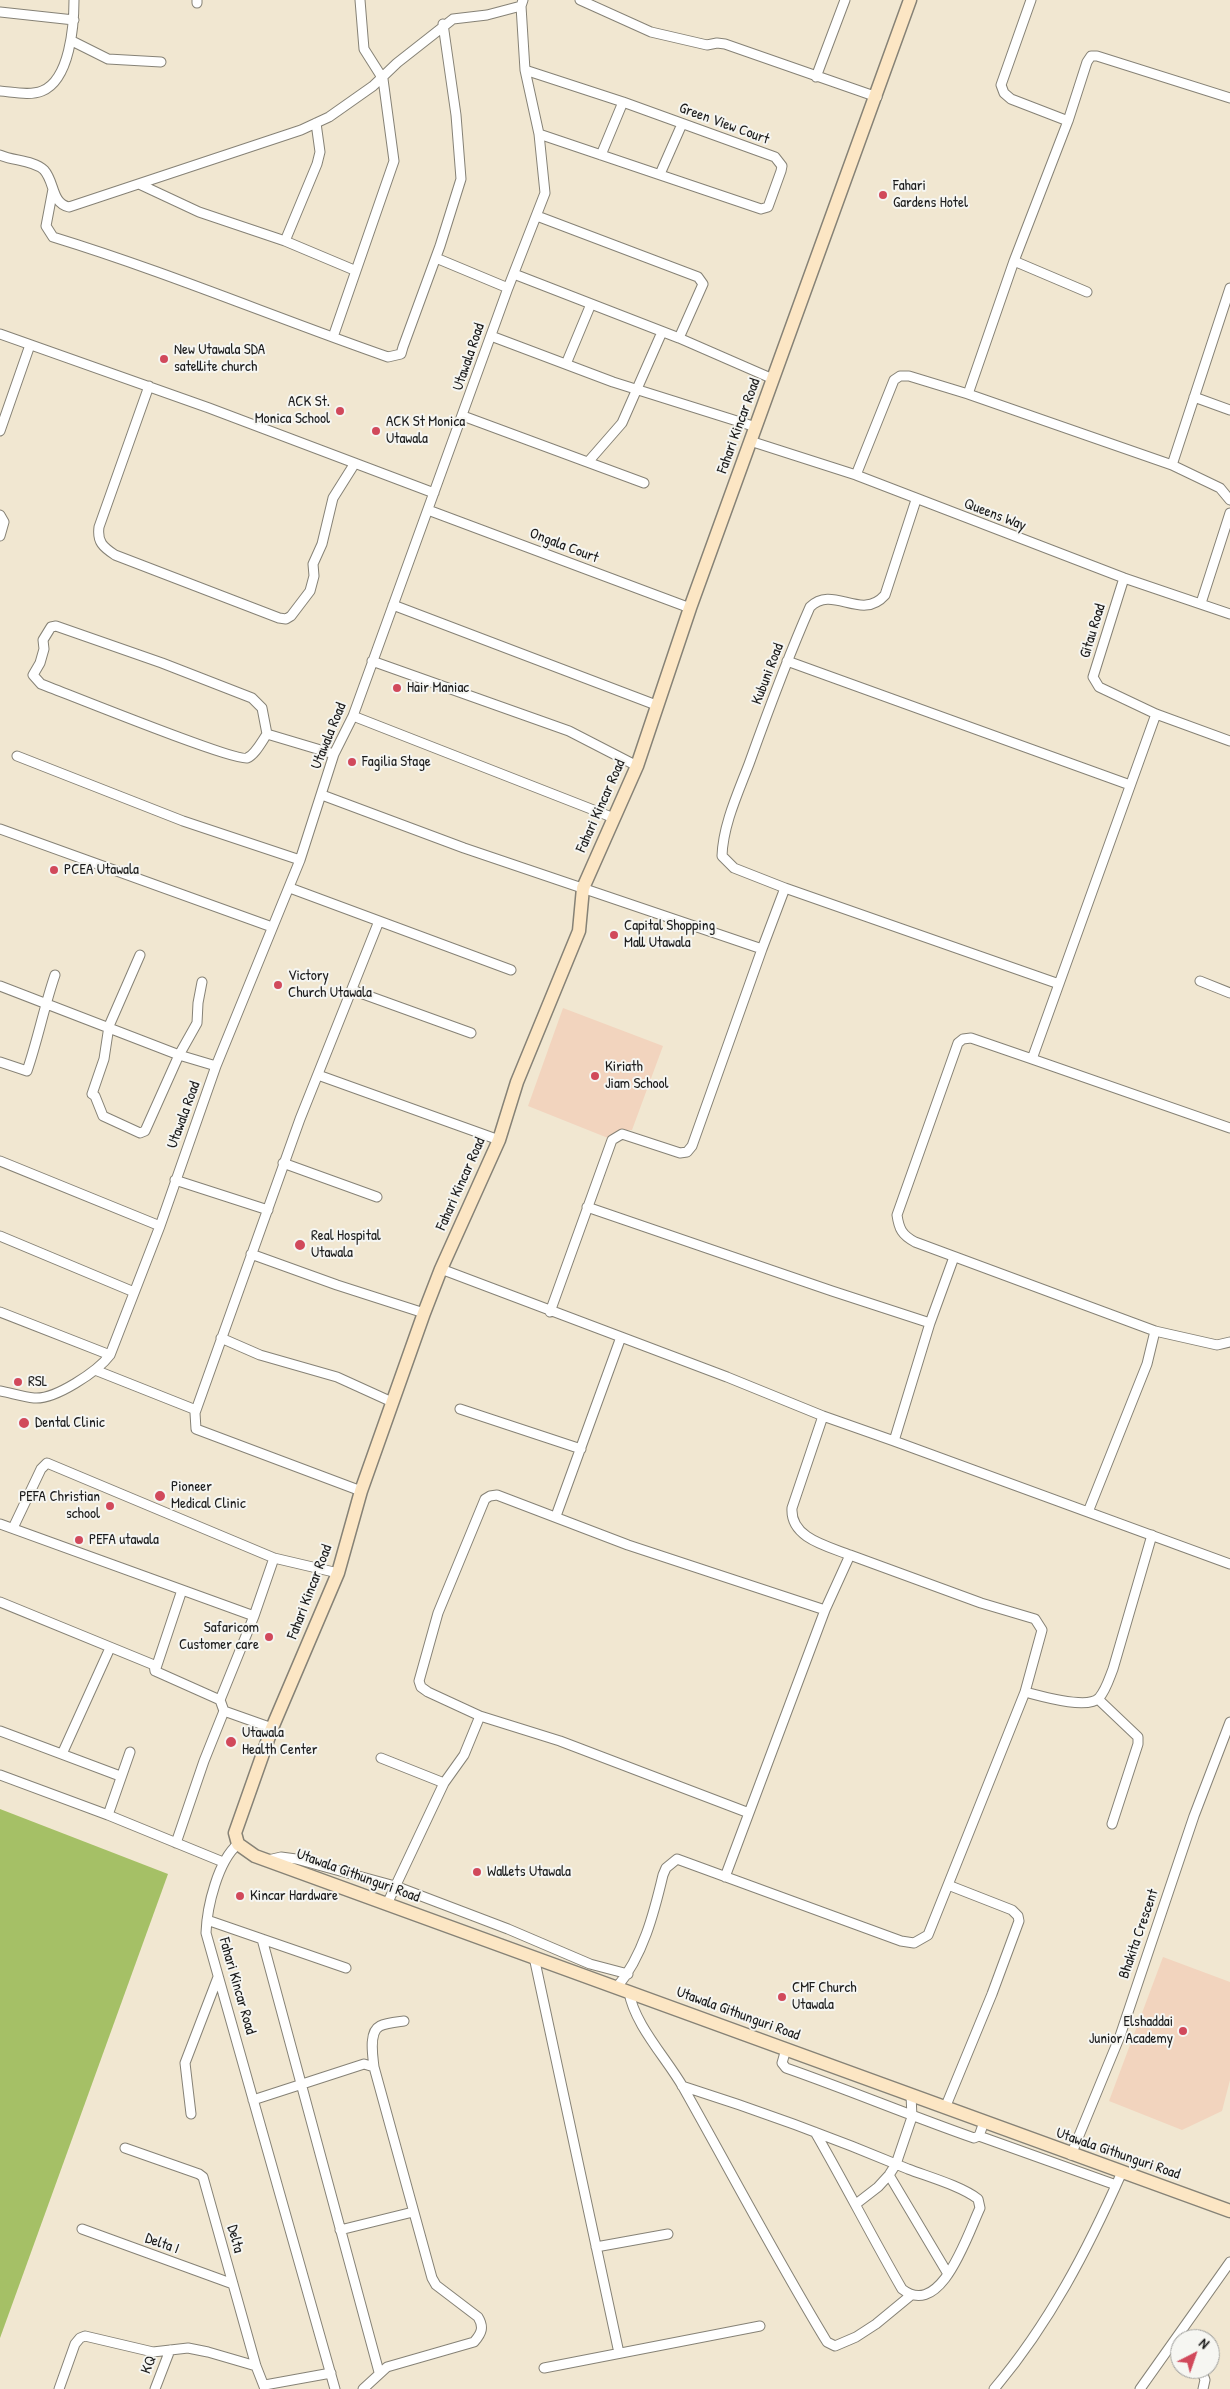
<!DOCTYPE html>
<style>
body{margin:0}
#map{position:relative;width:1230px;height:2389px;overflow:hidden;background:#f1e7d1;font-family:"Patrick Hand",sans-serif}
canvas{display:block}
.north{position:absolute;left:1170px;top:2329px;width:50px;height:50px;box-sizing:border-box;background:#f6f6f2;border:1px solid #9f9f9c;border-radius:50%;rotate:41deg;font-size:14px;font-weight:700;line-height:20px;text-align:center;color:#1c1c1c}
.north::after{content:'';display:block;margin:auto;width:18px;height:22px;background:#d1495b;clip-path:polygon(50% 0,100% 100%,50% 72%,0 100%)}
</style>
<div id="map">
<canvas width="1230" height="2389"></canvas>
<div class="north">N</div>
</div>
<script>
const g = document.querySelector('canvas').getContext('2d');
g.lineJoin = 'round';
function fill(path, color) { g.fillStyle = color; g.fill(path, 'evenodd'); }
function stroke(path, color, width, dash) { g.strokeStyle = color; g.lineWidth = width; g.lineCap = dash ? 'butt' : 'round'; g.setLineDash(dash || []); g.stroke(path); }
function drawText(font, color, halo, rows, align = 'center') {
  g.font = font + ' "Patrick Hand",sans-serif'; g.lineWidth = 4; g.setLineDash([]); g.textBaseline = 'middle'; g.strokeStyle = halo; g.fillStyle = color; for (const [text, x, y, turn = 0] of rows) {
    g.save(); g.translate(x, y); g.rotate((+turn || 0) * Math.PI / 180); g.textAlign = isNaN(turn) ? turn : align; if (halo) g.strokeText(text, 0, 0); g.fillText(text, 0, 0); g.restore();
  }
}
const built = new Path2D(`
 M 563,1008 L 663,1046 L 632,1130 L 621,1130 L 608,1138 L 528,1106 Z
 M 1163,1957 L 1230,1982 L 1230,2080 L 1222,2111 L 1182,2130 L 1109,2101 Z`);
const green = new Path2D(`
 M 0,1809 L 168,1874 L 0,2338 Z`);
const street = new Path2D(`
 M 580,0 L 651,32 L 707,45 L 717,43 L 725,44 L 877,97
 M 1031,0 L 1001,85 L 1004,93 L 1011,99 L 1068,121
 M 197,3 L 197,0
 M 0,12 L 74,20
 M 72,41 L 108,59 L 161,62
 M 525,70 L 623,102 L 775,157 L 782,166 L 781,171 L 768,207 L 761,209 L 539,134
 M 816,77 L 845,0
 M 0,91 C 13,92 30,96 42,91 C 70,80 74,25 74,0
 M 0,155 C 13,161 33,160 44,170 C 55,182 51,203 69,207 L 301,130 L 329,117 L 373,86 L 397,63 L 453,19 L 487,15 L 521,6
 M 601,155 L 623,102
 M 660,174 L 682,124
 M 139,184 L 199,212 L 285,241 L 354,270
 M 53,189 L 46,226 L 53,237 C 167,272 276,318 388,357 L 401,354 L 403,347 L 440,246 L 461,179 L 456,115 L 443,24
 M 537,216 L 698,277 L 703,284 L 679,338
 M 285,241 L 317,164 L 320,152 L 316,123
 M 436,258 L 508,288
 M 1014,261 L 1087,292
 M 514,274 L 679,338 L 773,379
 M 0,334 L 209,408 L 434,493
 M 491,336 L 613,382 L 756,427
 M 333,337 L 394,161 L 383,79 L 364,49 L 360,0
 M 566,364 L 591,304
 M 149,386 L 99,527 C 97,542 103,547 115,555 L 279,618 L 286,619 L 291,616 L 310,591 L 314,576 L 313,564 L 322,544 L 333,498 L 355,463
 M 968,394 L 1014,261 L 1068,121 L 1087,62 L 1091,56 L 1097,56 L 1230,98
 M 1194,397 L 1230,410
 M 463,416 L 644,483
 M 0,431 L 30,345
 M 750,441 L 856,475 L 1124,578 L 1230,614
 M 588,462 L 622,423 L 662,332
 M 1172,465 L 1230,288
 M 856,475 L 894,380 L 900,376 L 909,376 L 968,394 L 1172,465 L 1220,488 L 1230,500
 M 428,510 L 690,608
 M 0,515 L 4,522 L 0,536
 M 1124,578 L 1093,677 L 1099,687 L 1156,714 L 1230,741
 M 1201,603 L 1230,513
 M 393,605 L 656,705
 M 56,626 L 162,663 L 252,698 L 262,708 L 267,734 C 262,741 255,755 247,758 C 235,762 65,693 41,684 L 33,675 L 40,663 L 44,649 L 43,640 L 51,627 Z
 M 372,661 L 569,731 L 637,766
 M 787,661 L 1130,785
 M 1156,714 L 1032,1059 L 1230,1128
 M 353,716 L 614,818
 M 267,734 L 334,754
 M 17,756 L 183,821 L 300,860
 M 322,795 L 464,848 L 762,949 L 785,888 L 1059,984
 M 0,829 L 272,927
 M 290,888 L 511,970
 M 785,888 L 734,868 L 722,856 C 723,825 738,793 749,764 C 768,711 787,659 810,607 C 833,584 861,622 885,595 L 916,500
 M 140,955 L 109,1026 L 104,1059 L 92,1094 L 95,1096 L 103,1116 L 140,1133 L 145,1131 L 179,1055 L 197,1023 L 198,1003 L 202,982
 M 1200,981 L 1230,993
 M 0,986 L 179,1055 L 216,1066
 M 352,990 L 471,1033
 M 1032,1059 L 971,1038 L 963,1039 L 958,1043 L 897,1215 C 899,1229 902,1235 915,1242 L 1155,1331 L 1217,1345 L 1230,1342
 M 0,1062 L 27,1071 C 38,1039 44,1007 55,975
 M 318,1075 L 499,1140
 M 0,1161 L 160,1226
 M 283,1163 L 377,1197
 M 175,1180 L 268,1210
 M 587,1207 L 832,1291 L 930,1323
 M 0,1236 L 134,1292
 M 251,1254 L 337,1285 L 424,1313
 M 441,1269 L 727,1377 L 823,1416 L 894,1441 L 930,1323 L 954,1257
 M 0,1312 L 110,1355
 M 550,1312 L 612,1140 L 622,1134 L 680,1153 L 687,1152 L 692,1146 L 762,949
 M 221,1338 L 260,1355 L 337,1377 L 392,1402
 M 95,1370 L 196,1410
 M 0,1391 C 11,1393 23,1397 34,1398 C 55,1400 98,1371 110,1355 L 160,1226 L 216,1066 L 300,860 L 334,754 L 353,716 L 508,288 L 545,193 L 539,134 L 525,70 L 521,6 L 523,0
 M 460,1409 L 581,1449
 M 823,1416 L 792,1508 C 790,1538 827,1546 850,1555
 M 894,1441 L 1230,1564
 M 361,1491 L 196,1429 L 195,1413 L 300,1119 L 379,921
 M 1088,1512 L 1147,1364 L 1155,1331
 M 556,1516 L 621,1337
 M 0,1524 L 254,1616
 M 13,1528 L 41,1469 L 47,1463 L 274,1558 L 338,1573
 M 0,1602 L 154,1665 L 155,1671 L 220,1700
 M 155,1671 L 182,1590
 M 1025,1692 C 1041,1696 1087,1710 1099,1698 C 1106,1690 1109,1679 1113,1669 L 1152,1535
 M 1098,1699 L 1138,1737 L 1138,1744 L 1112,1824
 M 224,1711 L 272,1728
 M 480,1716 L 560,1741 L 749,1813
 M 0,1731 L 120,1776
 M 62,1754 L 110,1648
 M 381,1758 L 444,1783 L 464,1755 L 480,1716 L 428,1692 L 421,1687 L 419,1681 L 438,1613 L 485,1499 L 490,1496 L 497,1495 L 628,1545 L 825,1610
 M 0,1775 L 108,1815 L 223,1862
 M 108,1815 L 130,1752
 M 176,1843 L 204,1761 L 224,1711 L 220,1700 L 254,1616 L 274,1558
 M 238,1844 C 218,1861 207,1906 206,1933 L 335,2389
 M 268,1860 L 281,1857 L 296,1859 L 395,1886 L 508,1929 L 590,1964 L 628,1974
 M 387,1904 L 444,1783
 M 207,1920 L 346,1968
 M 262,1939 L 379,2372
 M 534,1957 L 619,2353
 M 617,1987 C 643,1956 654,1913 663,1875 L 666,1868 L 677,1859 L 901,1941 L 914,1943 L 928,1935 L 1025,1692 L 1042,1630 L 1035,1619 L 981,1603 L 850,1555 L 825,1610 L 725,1877
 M 629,1992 C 634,2024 667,2059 683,2087 C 731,2172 776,2258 827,2342 L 835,2346 L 856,2337 L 876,2324 L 910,2296
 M 786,2049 L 782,2063 L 786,2068 C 849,2090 911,2116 974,2138 L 979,2136 L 984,2122
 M 374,2067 C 373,2057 368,2032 380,2026 C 386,2023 397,2022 404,2021
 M 682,2086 C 758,2110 834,2138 908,2169 C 929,2177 961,2186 978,2199 L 980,2208 C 968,2233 941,2320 902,2289 C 872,2237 845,2184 815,2132
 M 253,2100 L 364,2064 L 374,2067 L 432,2278 L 436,2285 L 478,2317 C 484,2327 482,2333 474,2342 L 387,2367 L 363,2389
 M 945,2108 L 992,1994 L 1019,1921 L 1018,1916 L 1012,1910 L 948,1885
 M 191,2114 L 185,2063 L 218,1977
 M 979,2136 L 1116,2185
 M 125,2148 L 199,2174 L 203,2177 L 256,2366 L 265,2389
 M 1071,2155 L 1120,2036 L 1194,1816 L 1230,1722
 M 889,2175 L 948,2274
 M 856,2204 L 878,2187 L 889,2175 L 896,2164 L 912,2117 L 911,2095
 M 82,2229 L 233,2284
 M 340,2230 L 413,2212
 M 596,2247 L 668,2234
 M 544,2368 L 760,2326
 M 1201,2369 L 1205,2380 L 1203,2389
 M 265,2385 L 331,2373
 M 59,2389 L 75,2344 L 80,2338 L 85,2336 L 153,2352 L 188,2348 L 208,2352 L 256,2366
 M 155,2389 L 170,2350
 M 994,2389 C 1049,2324 1088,2249 1122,2172
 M 1140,2389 L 1230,2262`);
const secondary = new Path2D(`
 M 910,0 L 690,608 L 637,766 L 583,888 L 579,931 L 517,1082 L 499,1140 L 441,1269 L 424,1313 L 361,1491 L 338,1573 L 272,1728 L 235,1833 L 238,1844 L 255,1856 C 580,1974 905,2093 1230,2211`);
const markers = [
 [883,195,5,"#d1495b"],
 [164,359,5,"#d1495b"],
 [340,411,5,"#d1495b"],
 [376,431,5,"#d1495b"],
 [397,688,5,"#d1495b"],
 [352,762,5,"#d1495b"],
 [54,870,5,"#d1495b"],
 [614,935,5,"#d1495b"],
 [278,985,5,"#d1495b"],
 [595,1076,5,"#d1495b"],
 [300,1245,6,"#d1495b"],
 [18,1382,5,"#d1495b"],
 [24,1423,6,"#d1495b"],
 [160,1496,6,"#d1495b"],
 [110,1506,5,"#d1495b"],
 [79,1540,5,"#d1495b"],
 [269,1637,5,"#d1495b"],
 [231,1742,6,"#d1495b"],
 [477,1872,5,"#d1495b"],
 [240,1896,5,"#d1495b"],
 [782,1997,5,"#d1495b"],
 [1183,2031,5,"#d1495b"]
];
const streetNames = [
 ["Green View Court",724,124,20],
 ["Utawala Road",469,357,-71],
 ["Fahari Kincar Road",739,426,-70],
 ["Queens Way",995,515,21],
 ["Ongala Court",564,546,21],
 ["Gitau Road",1093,631,-73],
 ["Kubuni Road",768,674,-69],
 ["Utawala Road",329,736,-68],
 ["Fahari Kincar Road",601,806,-66],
 ["Utawala Road",184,1115,-70],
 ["Fahari Kincar Road",461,1184,-66],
 ["Fahari Kincar Road",310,1592,-69],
 ["Utawala Githunguri Road",358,1876,20],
 ["Bhakita Crescent",1139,1934,-71],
 ["Fahari Kincar Road",237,1986,74],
 ["Utawala Githunguri Road",738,2014,20],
 ["Utawala Githunguri Road",1118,2154,19],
 ["Delta",235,2239,75],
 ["Delta I",162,2244,20],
 ["KQ",149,2365,-69]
];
const poiNames = [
 ["Fahari",893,186],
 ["Gardens Hotel",893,203],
 ["New Utawala SDA",174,350],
 ["satellite church",174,367],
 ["ACK St.",330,402,"right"],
 ["Monica School",330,419,"right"],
 ["ACK St Monica",386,422],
 ["Utawala",386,439],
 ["Hair Maniac",407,688],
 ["Fagilia Stage",362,762],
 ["PCEA Utawala",64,870],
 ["Capital Shopping",624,926],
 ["Mall Utawala",624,943],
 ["Victory",288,976],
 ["Church Utawala",288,993],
 ["Kiriath",605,1067],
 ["Jiam School",605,1084],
 ["Real Hospital",311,1236],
 ["Utawala",311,1253],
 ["RSL",28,1382],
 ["Dental Clinic",35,1423],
 ["Pioneer",171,1487],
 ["Medical Clinic",171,1504],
 ["PEFA Christian",100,1497,"right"],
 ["school",100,1514,"right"],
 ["PEFA utawala",89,1540],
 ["Safaricom",259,1628,"right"],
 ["Customer care",259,1645,"right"],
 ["Utawala",242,1733],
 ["Health Center",242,1750],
 ["Wallets Utawala",487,1872],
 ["Kincar Hardware",250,1896],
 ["CMF Church",792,1988],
 ["Utawala",792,2005],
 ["Elshaddai",1173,2022,"right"],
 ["Junior Academy",1173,2039,"right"]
];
fill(built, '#f2d4be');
fill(green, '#a5c066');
stroke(street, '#868276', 11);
stroke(secondary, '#868276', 15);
stroke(street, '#fff', 9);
stroke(secondary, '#fce6c4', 12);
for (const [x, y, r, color] of markers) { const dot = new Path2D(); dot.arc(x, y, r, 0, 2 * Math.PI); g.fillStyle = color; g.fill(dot); stroke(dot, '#f6f6f2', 2); }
drawText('15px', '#1c1c1c', '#f6f6f2', streetNames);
drawText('15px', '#1c1c1c', '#f6f6f2', poiNames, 'left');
</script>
